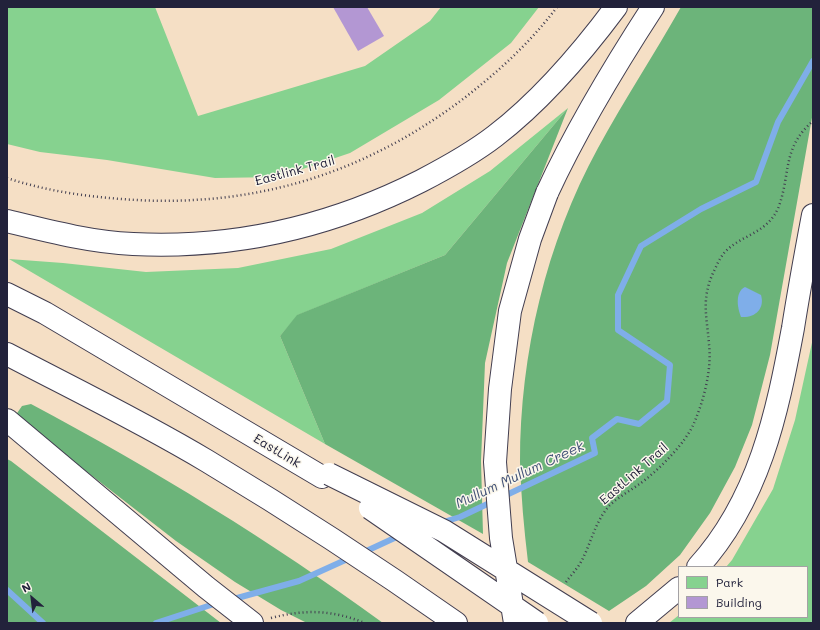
<!DOCTYPE html>
<style>
body{margin:0}
#map{position:relative;width:820px;height:630px;overflow:hidden;background:#f5dfc5;font-family:Mali,sans-serif}
canvas{display:block}
.frame{position:absolute;inset:0;border:8px solid #22223b;pointer-events:none}
.legend{position:absolute;left:678px;top:566px;width:130px;height:52px;box-sizing:border-box;background:#fbf7ec;border:1px solid #a4a2a5;margin:0;padding:5px 7px;list-style:none;font-size:12px;color:#22223b}
.legend li{display:flex;align-items:center;gap:8px;height:20px}
.legend b{width:20px;border:1px solid #a4a2a5}
.north{position:absolute;left:12px;top:578px;width:40px;height:40px;-webkit-text-stroke:3px #fbf7ec;paint-order:stroke;rotate:332deg;font-size:11px;font-weight:700;line-height:16px;text-align:center;color:#22223b}
.north::after{content:'';display:block;margin:auto;width:14px;height:18px;background:#22223b;clip-path:polygon(50% 0,100% 100%,50% 72%,0 100%)}
</style>
<div id="map">
<canvas width="820" height="630"></canvas>
<div class="frame"></div>
<ul class="legend">
<li><b style="height:11px;background:#86d28f"></b>Park</li>
<li><b style="height:11px;background:#b397d3"></b>Building</li>
</ul>
<div class="north">N</div>
</div>
<script>
const g = document.querySelector('canvas').getContext('2d');
g.lineJoin = 'round';
function fill(path, color) { g.fillStyle = color; g.fill(path, 'evenodd'); }
function stroke(path, color, width, dash) { g.strokeStyle = color; g.lineWidth = width; g.lineCap = dash ? 'butt' : 'round'; g.setLineDash(dash || []); g.stroke(path); }
function drawText(font, color, halo, rows, align = 'center') {
  g.font = font + ' Mali,sans-serif'; g.lineWidth = 3; g.setLineDash([]); g.textBaseline = 'middle'; g.strokeStyle = halo; g.fillStyle = color; for (const [text, x, y, turn = 0] of rows) {
    g.save(); g.translate(x, y); g.rotate((+turn || 0) * Math.PI / 180); g.textAlign = isNaN(turn) ? turn : align; if (halo) g.strokeText(text, 0, 0); g.fillText(text, 0, 0); g.restore();
  }
}
const green = new Path2D(`
 M 7,7 L 155,7 L 198,116 L 365,66 L 430,21 L 441,7 L 539,7 L 511,43 L 439,100 L 350,153 L 279,177 L 215,178 L 107,160 L 40,152 L 7,144 Z
 M 568,108 L 445,255 L 298,315 L 280,336 L 325,444 L 9,259 L 63,263 L 146,272 L 238,268 L 331,249 L 422,213 L 490,171 Z
 M 813,338 L 813,623 L 669,623 L 679,615 L 679,617 L 807,617 L 807,567 L 726,567 L 732,560 L 773,489 L 795,420 Z`);
const forest = new Path2D(`
 M 681,7 L 813,7 L 813,112 L 770,355 L 752,425 L 735,467 L 710,513 L 680,555 L 646,586 L 609,611 L 528,562 C 524,529 521,496 520,462 C 520,354 546,243 598,148 C 624,100 654,55 681,7 Z
 M 568,108 L 507,263 L 485,363 L 481,461 L 483,534 L 325,444 L 280,336 L 297,315 L 445,255 Z
 M 31,404 C 153,469 271,541 383,623 L 307,623 L 281,610 L 235,582 L 176,541 L 15,416 L 22,406 Z
 M 7,459 L 11,461 L 221,623 L 7,623 Z`);
const water = new Path2D(`
 M 745,287 L 761,295 C 765,309 755,318 741,317 C 737,307 735,292 745,287 Z`);
const stream = new Path2D(`
 M 440,523 L 460,517 L 595,453 L 592,438 L 617,419 L 639,424 L 667,401 L 670,365 L 618,330 L 618,295 L 641,246 L 701,209 L 756,182 L 778,122 L 813,61
 M 362,553 L 401,535
 M 7,590 L 43,623
 M 230,600 L 299,581 L 352,557
 M 156,623 L 217,603`);
const building = new Path2D(`
 M 333,7 L 367,7 L 384,36 L 358,51 Z`);
const path = new Path2D(`
 M 7,178 C 40,189 75,195 110,198 C 241,211 357,179 463,99 C 498,72 530,43 557,7
 M 566,582 C 571,575 578,568 582,560 C 591,543 595,522 609,506 C 617,498 628,492 638,485 C 656,473 686,443 694,423 C 704,400 712,369 709,344 C 707,317 701,300 713,273 C 716,267 720,257 725,252 C 742,234 768,234 779,206 C 791,172 782,148 813,121
 M 271,618 C 306,609 332,610 365,623`);
const highway = new Path2D(`
 M 547,193 C 577,128 614,67 653,7
 M 7,221 C 48,231 90,242 133,244 C 234,249 332,226 421,181 C 446,168 473,153 495,136 C 542,100 581,54 616,7
 M 7,294 L 45,313 L 322,477
 M 7,354 C 74,389 142,422 207,461 C 292,512 375,566 456,623
 M 7,420 L 206,587 L 252,623
 M 698,567 C 759,500 777,414 793,328 C 799,290 806,252 813,215
 M 637,623 L 679,588`);
const highwayBridge = new Path2D(`
 M 329,474 L 444,531 L 591,623
 M 370,508 L 537,623
 M 515,623 L 501,538 L 495,462 L 500,389 L 510,311 L 530,239 L 547,193`);
const streetNames = [
 ["Eastlink Trail",295,171,-15],
 ["EastLink",277,451,31],
 ["EastLink Trail",634,474,-41]
];
const waterNames = [
 ["Mullum Mullum Creek",520,475,-25]
];
fill(green, '#86d28f');
fill(forest, '#6cb47a');
fill(water, '#7faee9');
stroke(stream, '#7faee9', 6);
fill(building, '#b397d3');
stroke(highway, '#423e50', 24);
stroke(path, '#423e50', 2.5, [1, 3]);
stroke(highway, '#fff', 22);
stroke(highwayBridge, '#423e50', 24, []);
stroke(highwayBridge, '#fff', 22);
drawText('13px', '#22223b', '#fbf7ec', streetNames);
drawText('italic 14px', '#435378', '#fbf7ec', waterNames);
</script>
